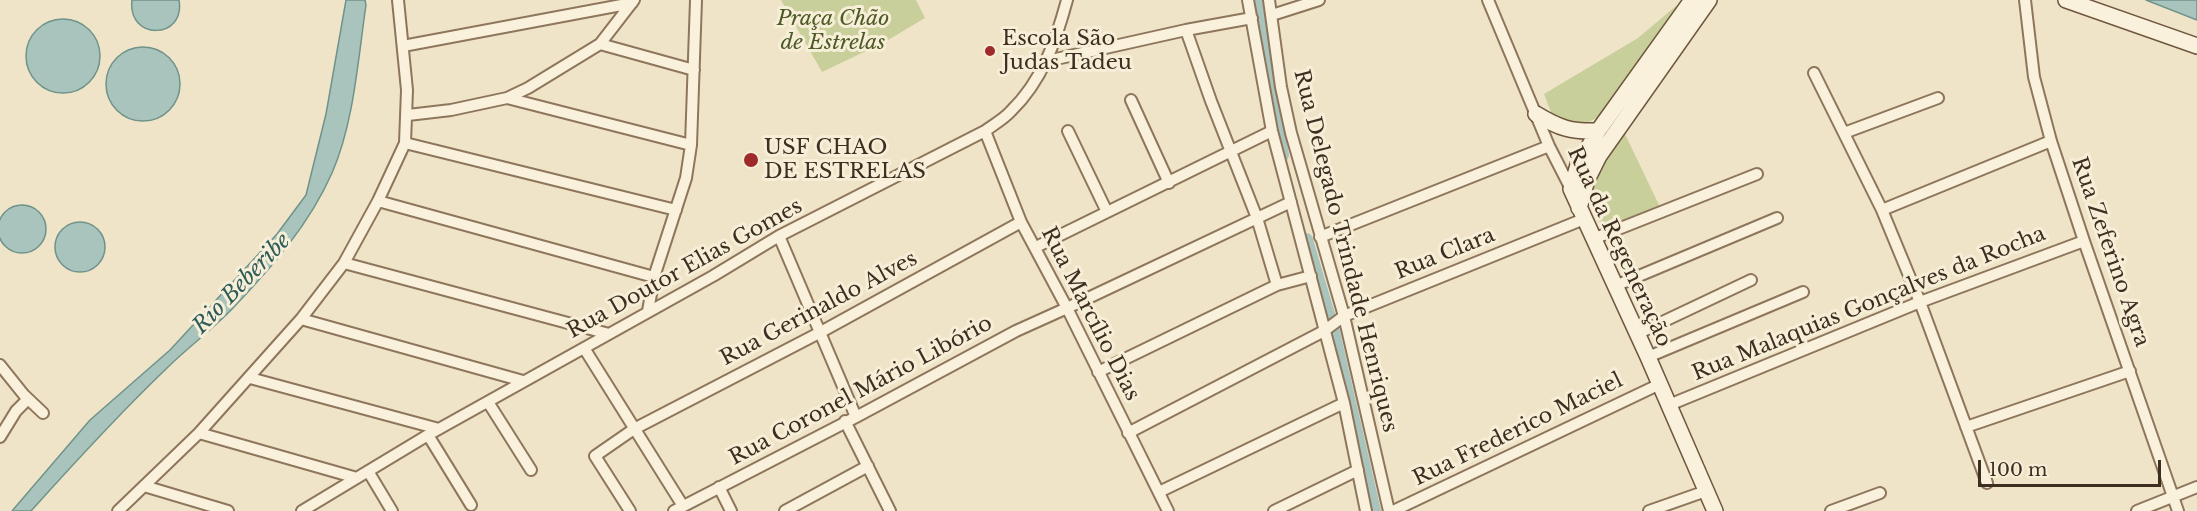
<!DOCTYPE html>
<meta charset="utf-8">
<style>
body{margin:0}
#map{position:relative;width:2197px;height:511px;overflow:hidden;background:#f0e4c8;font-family:"Libre Baskerville",serif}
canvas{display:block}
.scale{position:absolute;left:1978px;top:460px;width:183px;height:27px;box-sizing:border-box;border:3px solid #3d2e20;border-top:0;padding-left:8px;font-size:18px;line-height:21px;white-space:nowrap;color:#3d2e20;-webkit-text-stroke:4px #f7eed8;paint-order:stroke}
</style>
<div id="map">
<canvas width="2197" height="511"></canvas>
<div class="scale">100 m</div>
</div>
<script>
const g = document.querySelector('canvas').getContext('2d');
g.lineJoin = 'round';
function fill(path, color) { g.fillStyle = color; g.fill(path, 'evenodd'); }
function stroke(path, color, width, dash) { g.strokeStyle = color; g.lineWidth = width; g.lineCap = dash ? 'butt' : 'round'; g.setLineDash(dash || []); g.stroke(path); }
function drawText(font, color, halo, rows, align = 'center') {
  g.font = font + ' "Libre Baskerville",serif'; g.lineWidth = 6; g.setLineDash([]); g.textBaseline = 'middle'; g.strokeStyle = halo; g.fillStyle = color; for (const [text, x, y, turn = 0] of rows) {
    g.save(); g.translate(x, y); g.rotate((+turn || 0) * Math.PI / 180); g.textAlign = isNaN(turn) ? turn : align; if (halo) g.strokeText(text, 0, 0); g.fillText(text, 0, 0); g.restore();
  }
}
const green = new Path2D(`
 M 781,0 L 916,0 L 925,18 L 883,43 L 822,72 Z
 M 1676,6 L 1681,9 L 1603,114 C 1589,124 1570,131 1554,117 C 1550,112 1547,101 1544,94 L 1638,38 Z
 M 1624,132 L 1660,207 L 1604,230 C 1600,222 1595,213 1593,204 C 1587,179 1611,151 1624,132 Z`);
const water = new Path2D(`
 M 132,0 L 179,0 C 186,40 127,41 132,0 Z
 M 346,0 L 365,0 L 366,5 C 358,59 354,123 332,173 C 309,225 272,267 233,308 C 212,330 187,348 166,369 C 119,414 75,462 31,511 L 12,511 L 90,420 L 170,350 L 277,234 L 306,195 L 326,114 Z
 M 2146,0 L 2197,0 L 2197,20 Z
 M26 56a37 37 0 1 1 74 0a37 37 0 1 1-74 0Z
 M106 84a37 37 0 1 1 74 0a37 37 0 1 1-74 0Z
 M-2 229a24 24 0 1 1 48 0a24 24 0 1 1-48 0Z
 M55 247a25 25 0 1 1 50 0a25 25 0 1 1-50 0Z`);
const canal = new Path2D(`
 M 1256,0 L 1282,155
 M 1306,240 L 1332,328 L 1374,511`);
const minor = new Path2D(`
 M 1248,0 L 1272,131 L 1344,403 L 1366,511
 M 1269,0 L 1281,87 L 1291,133 L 1344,316 L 1389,511
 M 1488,0 L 1549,146 L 1571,189
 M 2025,0 L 2034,77 L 2051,141 L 2084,241 L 2178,511
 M 1272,15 L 1319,0
 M 1186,30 L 1211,101 L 1257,218 L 1277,285
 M 600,44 L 694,70
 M 403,46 L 632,3
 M 1047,61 L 1186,30 L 1252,18
 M 1814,73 L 1882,210 L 1920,302 L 1987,483
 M 507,98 L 691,145
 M 1131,100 L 1169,183
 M 408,115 L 451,110 L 507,98 L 528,88 L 600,44 L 634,0
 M 985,131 L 1021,222 L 1067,308 L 1168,511
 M 1068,131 L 1107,212
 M 1844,133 L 1938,98
 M 405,143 L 676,210
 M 378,201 L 654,277
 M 1882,210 L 2051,141
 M 779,236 L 856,417
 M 1320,237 L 1549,146
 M 1593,239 L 1757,174
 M 1036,247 L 1272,131
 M 344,263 L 609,334
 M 1615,286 L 1777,218
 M 648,311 L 654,277 L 686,178 L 691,145 L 696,0
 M 301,319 L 523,381
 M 1637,334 L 1751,280
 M 584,348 L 683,506
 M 1648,357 L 1803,292
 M 0,365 L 24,395 L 43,413
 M 1098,372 L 1277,285 L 1311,276
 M 250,378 L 439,429
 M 488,402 L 531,470
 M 1669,405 L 1920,302 L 2084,241
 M 845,421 L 890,511
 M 1966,427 L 2130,371
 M 199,433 L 357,478
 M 1128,433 L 1324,331 L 1344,316 L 1584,219
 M 428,435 L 471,505
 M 0,437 L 16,411 L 28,399
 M 368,471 L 392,511
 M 144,486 L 228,511
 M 719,487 L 731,511
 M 1159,492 L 1344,403
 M 118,511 L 199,433 L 301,319 L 344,263 L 378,201 L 405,143 L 407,90 L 398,0
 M 302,511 L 428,435 L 713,276 L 779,236 L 985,131 C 993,125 1004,119 1011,111 C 1042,81 1056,41 1067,0
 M 630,511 L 595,456 L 634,429 L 819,333 L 1021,222
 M 674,511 L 856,417 L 1016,331 L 1067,308 L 1291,202
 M 785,511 L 868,466
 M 1274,511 L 1358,470
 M 1393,511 L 1660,384
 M 1649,511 L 1706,491
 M 1831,511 L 1880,493
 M 2137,511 L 2197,487`);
const secondary = new Path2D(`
 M 1692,0 L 1598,131 L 1578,165 L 1571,189 L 1648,357 L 1715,511
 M 2066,0 L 2197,46
 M 1536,114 C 1559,128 1571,132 1598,131
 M 1579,208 L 1587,180 L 1599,156 L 1709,0`);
const markers = [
 [990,51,6,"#9e2a2b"],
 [751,160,8,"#9e2a2b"]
];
const parkNames = [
 ["Praça Chão",833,19],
 ["de Estrelas",833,43]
];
const poiNames = [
 ["Escola São",1002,39],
 ["Judas Tadeu",1002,63],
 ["USF CHAO",764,148],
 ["DE ESTRELAS",764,172]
];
const streetNames = [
 ["Rua da Regeneração",1619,247,65],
 ["Rua Delegado Trindade Henriques",1345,251,76],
 ["Rua Zeferino Agra",2110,252,71],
 ["Rua Clara",1445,254,-22],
 ["Rua Doutor Elias Gomes",685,269,-29],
 ["Rua Malaquias Gonçalves da Rocha",1869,304,-22],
 ["Rua Gerinaldo Alves",819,309,-28],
 ["Rua Marcílio Dias",1090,314,63],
 ["Rua Coronel Mário Libório",861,391,-28],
 ["Rua Frederico Maciel",1518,430,-26]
];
const waterNames = [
 ["Rio Beberibe",242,284,-46]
];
fill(green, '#c9cf9b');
fill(water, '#a9c4bc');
stroke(water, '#6f938a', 1.5);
stroke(canal, '#a9c4bc', 14);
stroke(minor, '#8d765c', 14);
stroke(secondary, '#6f573f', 18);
stroke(minor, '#faf1dc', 10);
stroke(secondary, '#faf1dc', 15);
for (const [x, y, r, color] of markers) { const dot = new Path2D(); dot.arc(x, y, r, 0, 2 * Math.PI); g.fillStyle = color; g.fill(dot); stroke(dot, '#f7eed8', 2); }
drawText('italic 21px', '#4d5a26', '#f7eed8', parkNames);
drawText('21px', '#3d2e20', '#f7eed8', poiNames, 'left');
drawText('21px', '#3d2e20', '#f7eed8', streetNames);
drawText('italic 22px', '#2f5d5a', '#f7eed8', waterNames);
</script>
